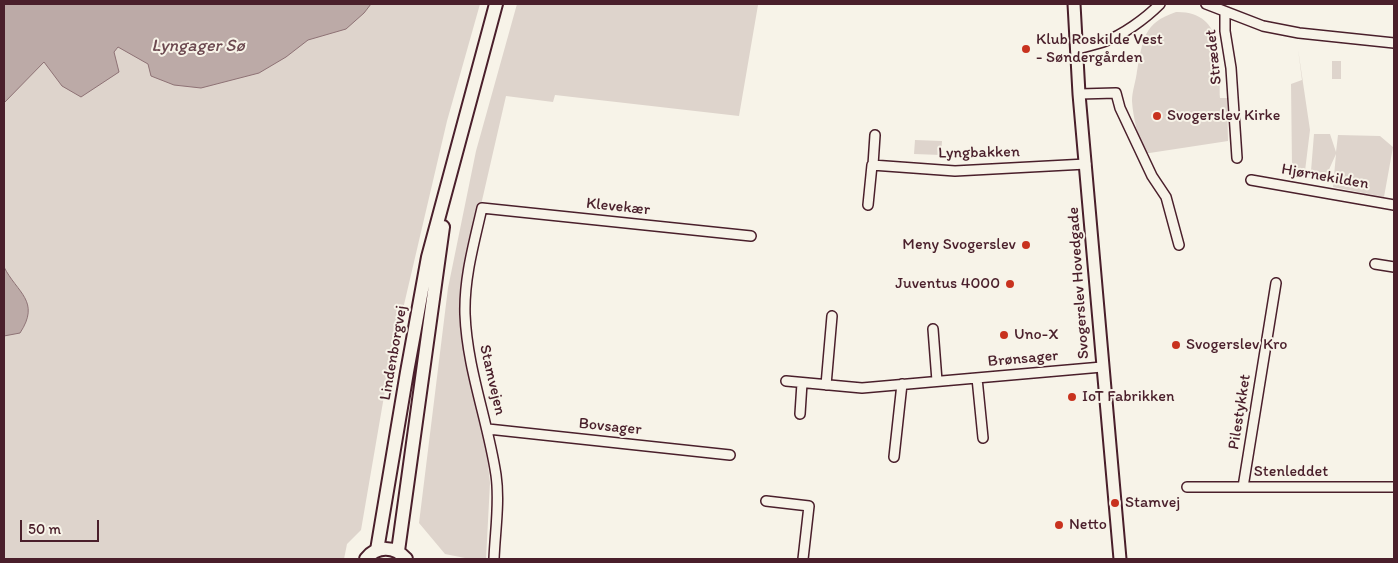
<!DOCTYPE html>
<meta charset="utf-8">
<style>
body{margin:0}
#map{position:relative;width:1398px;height:563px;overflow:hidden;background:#f7f3e8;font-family:Itim,sans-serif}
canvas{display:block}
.frame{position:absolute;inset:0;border:5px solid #4a1f2b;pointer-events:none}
.scale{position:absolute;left:20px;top:520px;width:79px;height:22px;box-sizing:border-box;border:2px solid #4a1f2b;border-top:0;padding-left:6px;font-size:15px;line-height:18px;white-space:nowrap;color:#4a1f2b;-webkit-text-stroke:4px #f7f3e8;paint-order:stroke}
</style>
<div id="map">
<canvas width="1398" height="563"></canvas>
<div class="frame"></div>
<div class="scale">50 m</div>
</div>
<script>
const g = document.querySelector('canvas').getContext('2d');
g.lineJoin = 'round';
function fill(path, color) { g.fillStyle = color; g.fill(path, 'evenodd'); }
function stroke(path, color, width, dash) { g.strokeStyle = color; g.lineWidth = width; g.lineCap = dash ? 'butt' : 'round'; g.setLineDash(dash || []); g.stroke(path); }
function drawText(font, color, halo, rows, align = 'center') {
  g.font = font + ' Itim,sans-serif'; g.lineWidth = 4; g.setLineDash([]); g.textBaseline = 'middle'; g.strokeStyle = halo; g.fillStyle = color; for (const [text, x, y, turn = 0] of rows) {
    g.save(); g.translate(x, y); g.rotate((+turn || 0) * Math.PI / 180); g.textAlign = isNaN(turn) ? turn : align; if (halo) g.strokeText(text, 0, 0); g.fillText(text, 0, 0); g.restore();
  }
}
const green = new Path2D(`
 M 4,4 L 480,4 L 447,121 L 388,373 L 361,530 L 347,544 L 344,559 L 4,559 Z
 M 517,4 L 758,5 L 739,116 L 555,95 L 553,102 L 506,96 L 461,292 L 484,429 L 490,483 L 486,559 L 470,559 L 445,554 L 419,523 L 448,288 L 476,151 Z
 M 1176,12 C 1226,11 1219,62 1220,98 L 1227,98 L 1228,141 L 1143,154 C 1139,137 1133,119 1132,101 C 1132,91 1136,81 1137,71 C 1143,40 1143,23 1176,12 Z
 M 1298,49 L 1310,130 L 1305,171 L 1292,165 L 1291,84 L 1302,80 Z
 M 1332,61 L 1341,61 L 1341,79 L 1332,79 Z
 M 1314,134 L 1330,134 L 1336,152 L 1338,135 L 1380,136 L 1393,147 L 1384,197 L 1333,187 L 1336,154 L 1327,174 L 1311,171 Z
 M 915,140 L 942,141 L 941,155 L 914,154 Z`);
const water = new Path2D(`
 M 4,4 L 371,4 L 364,13 L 346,29 L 308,40 L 286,57 L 259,73 L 201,88 L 174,85 L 151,76 L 148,64 L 118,47 L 114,52 L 119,72 L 81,97 L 62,86 L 44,62 L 4,103 Z
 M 4,267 C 17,293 41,301 20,333 L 4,336 Z`);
const minor = new Path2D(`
 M 1206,4 L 1263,26 L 1299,33 L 1394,43
 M 1225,12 L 1225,31 L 1231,68 L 1237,158
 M 1076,49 C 1085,47 1094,45 1103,42 C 1122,36 1146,18 1160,4
 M 1079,94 L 1116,93 L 1120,108 L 1152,176 L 1166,197 L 1179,245
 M 873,165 L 875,135
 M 1251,180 L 1394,205
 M 868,205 L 872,165 L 955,171 L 1086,164
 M 1375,264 L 1394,267
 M 933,329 L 937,381
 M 977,378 L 983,438
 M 786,381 L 862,388 L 1102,367
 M 826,385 L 832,316
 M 800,414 L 802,383
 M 488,429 L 730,455
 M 894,457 L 902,384
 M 1187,487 L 1394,487
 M 1243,487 L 1276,283
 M 766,501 L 809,506 L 803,559
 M 494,559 C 495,532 500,502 496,475 C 488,421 467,369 465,314 C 464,278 474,243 482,208 L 751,236`);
const tertiary = new Path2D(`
 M 1074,4 L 1079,94 L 1120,559`);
const secondary = new Path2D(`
 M 377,550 L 407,372 L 428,257 L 496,4
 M 398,551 L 443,227
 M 366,559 C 377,545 395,546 406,559`);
const markers = [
 [1026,49,5,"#c8321e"],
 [1157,116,5,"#c8321e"],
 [1026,245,5,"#c8321e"],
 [1010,284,5,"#c8321e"],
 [1004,335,5,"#c8321e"],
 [1176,345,5,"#c8321e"],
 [1072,397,5,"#c8321e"],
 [1115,503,5,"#c8321e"],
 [1059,525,5,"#c8321e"]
];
const poiNames = [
 ["Klub Roskilde Vest",1036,40],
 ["- Søndergården",1036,58],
 ["Svogerslev Kirke",1167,116],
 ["Meny Svogerslev",1016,245,"right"],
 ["Juventus 4000",1000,284,"right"],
 ["Uno-X",1014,335],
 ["Svogerslev Kro",1186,345],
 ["IoT Fabrikken",1082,397],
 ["Stamvej",1125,503],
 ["Netto",1069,525]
];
const streetNames = [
 ["Strædet",1214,57,-96],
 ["Lyngbakken",979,153,-1],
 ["Hjørnekilden",1325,177,10],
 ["Klevekær",618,207,6],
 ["Svogerslev Hovedgade",1079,283,-94],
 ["Lindenborgvej",394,353,-80],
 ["Brønsager",1023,359,-5],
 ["Stamvejen",492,380,77],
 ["Pilestykket",1240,412,-81],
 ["Bovsager",610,427,6],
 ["Stenleddet",1291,472]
];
const waterNames = [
 ["Lyngager Sø",198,46]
];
fill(green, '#ded4cc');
fill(water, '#bcaaa7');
stroke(water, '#8e7275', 1);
stroke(minor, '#4a1f2b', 12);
stroke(tertiary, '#4a1f2b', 15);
stroke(secondary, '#4a1f2b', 16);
stroke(minor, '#f7f3e8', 9);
stroke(tertiary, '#f7f3e8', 11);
stroke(secondary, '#f7f3e8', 12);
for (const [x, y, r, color] of markers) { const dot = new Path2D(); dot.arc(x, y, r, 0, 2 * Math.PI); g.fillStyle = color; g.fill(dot); stroke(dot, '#f7f3e8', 2); }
drawText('16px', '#4a1f2b', '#f7f3e8', poiNames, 'left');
drawText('16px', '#4a1f2b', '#f7f3e8', streetNames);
drawText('italic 18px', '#6c4950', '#f7f3e8', waterNames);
</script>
